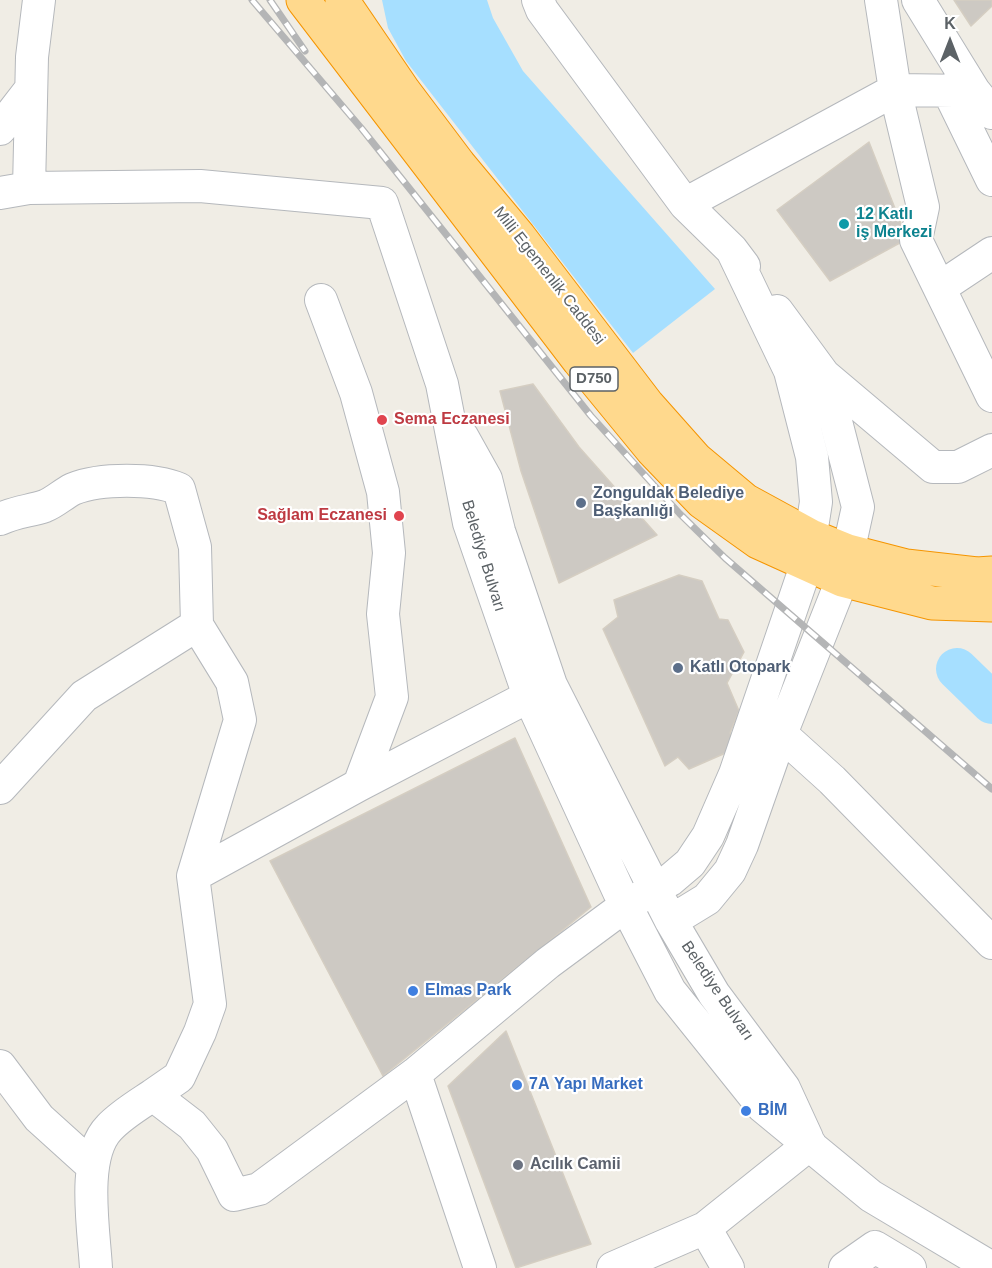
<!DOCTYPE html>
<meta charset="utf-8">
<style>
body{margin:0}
#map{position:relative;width:992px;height:1268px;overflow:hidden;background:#f0ede5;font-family:Helvetica,sans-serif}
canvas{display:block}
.north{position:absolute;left:920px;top:12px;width:60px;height:60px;-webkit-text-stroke:4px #fff;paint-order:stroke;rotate:0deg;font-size:16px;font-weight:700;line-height:24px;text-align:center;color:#5c6266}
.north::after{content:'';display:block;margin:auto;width:21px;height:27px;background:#5c6266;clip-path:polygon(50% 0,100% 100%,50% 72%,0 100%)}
</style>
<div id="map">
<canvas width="992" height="1268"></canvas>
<div class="north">K</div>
</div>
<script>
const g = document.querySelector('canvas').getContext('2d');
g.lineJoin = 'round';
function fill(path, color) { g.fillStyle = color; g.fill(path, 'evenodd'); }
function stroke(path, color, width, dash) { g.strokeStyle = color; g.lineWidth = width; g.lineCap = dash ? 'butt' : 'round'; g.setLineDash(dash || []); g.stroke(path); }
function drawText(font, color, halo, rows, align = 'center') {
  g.font = font + ' Helvetica,sans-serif'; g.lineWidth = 4.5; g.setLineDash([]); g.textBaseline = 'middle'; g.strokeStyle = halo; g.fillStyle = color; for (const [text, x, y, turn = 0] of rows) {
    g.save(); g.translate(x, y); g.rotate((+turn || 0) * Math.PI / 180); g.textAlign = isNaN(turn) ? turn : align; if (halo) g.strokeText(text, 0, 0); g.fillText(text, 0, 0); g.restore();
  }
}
const water = new Path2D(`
 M 382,0 L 487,0 L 493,18 L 523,71 L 715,289 L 633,353 L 406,61 L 388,28 Z`);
const river = new Path2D(`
 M 957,669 L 992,703`);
const building = new Path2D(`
 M 954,0 L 992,0 L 992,6 L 971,26 Z
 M 869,142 L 907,239 L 830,281 L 777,210 Z
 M 533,384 L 579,447 L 657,535 L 559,583 L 521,471 L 500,391 Z
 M 679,575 L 702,581 L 719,619 L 728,620 L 744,652 L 727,683 L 739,711 L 730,733 L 737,748 L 689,769 L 678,757 L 665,766 L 603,629 L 618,617 L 614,600 Z
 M 515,738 L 591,907 L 383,1076 L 270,861 Z
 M 506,1031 L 591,1244 L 516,1268 L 448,1086 Z`);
const minor = new Path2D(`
 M 538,0 L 542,10 L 685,204 L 732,250 L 744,266
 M 881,0 L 895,90 L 923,207 L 916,240 L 992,396
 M 918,0 L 974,91 L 992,113
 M 948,90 L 992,180
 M 0,129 L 30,90
 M 29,188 L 32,57 L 39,0
 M 0,193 L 29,188 L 200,186 L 382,203 L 442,384 L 469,523 L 529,696 L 619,892 L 670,991 L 763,1107 L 871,1196 L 992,1268
 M 685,204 L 895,90 L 974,91
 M 941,287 L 992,253
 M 321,300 L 356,393 L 383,492 L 389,553 L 383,614 L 392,697 L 359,785
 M 777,311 L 824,375 L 933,467 L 958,467 L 992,450
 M 462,436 L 486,479 L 499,531 L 551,685 L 671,921 L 714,994 L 784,1088 L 807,1138
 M 0,519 C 15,512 30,511 45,506 C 55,502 63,494 73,489 C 100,478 154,478 179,489 L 195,547 L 197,625 L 232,682 L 240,720 L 193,876
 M 781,734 L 832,780 L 992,943
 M 0,788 L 84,696 L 197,625
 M 671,921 L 707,899 L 730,871 L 742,845 L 781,734 L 842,580 L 858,507 L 824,375
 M 0,1066 L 39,1118 L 91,1165
 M 415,1074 L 480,1268
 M 153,1095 L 179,1077 L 200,1032 L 210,1004 L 193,876 L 359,785 L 547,687
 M 705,1228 L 728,1268
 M 96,1268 C 94,1230 81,1157 109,1128 C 121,1115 138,1105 153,1095 L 192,1125 L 212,1150 L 234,1195 L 259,1189 L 415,1074 L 548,963 L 625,906 L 670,880 L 690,863 L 708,836 L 735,774 L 806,566 L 816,502 L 812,457 L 790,371 L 732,250
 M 613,1268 L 705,1228 L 810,1144
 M 845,1268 L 875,1247 L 910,1268`);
const highway = new Path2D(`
 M 303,0 L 579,361 L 652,450 L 702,502 L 758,542 L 842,580 L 932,603 L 992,605
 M 342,0 L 404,91 L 459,164 L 519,236 L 648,405 L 696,459 L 745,500 L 811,536 L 848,551 L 906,566 L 977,574 L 992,573`);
const rail = new Path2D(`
 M 252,0 L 362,129 L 591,416 L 680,514 L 725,558 L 992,789
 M 270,0 L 305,51`);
const markers = [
 [844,224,6,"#0f9aa8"],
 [382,420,6,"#e0444e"],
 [581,503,6,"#5c6f8a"],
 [399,516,6,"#e0444e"],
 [678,668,6,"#5c6f8a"],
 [413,991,6,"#3f7fe0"],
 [517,1085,6,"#3f7fe0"],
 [746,1111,6,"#3f7fe0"],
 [518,1165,6,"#6b7280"]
];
const shields = [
 [594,379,48]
];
const shieldNames = [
 ["D750",594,379]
];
const cultureNames = [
 ["12 Katlı",856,215],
 ["iş Merkezi",856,233]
];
const streetNames = [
 ["Milli Egemenlik Caddesi",549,276,52],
 ["Belediye Bulvarı",483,556,73],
 ["Belediye Bulvarı",717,991,56]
];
const healthNames = [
 ["Sema Eczanesi",394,420],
 ["Sağlam Eczanesi",387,516,"right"]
];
const serviceNames = [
 ["Zonguldak Belediye",593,494],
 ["Başkanlığı",593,512],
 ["Katlı Otopark",690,668]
];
const shopNames = [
 ["Elmas Park",425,991],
 ["7A Yapı Market",529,1085],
 ["BİM",758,1111]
];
const worshipNames = [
 ["Acılık Camii",530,1165]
];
fill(water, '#a6dfff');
stroke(river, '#a6dfff', 42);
fill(building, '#cdc9c3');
stroke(building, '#d5cec2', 1.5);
stroke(minor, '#b5b8bc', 34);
stroke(highway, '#f59500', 35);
stroke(minor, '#fff', 32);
stroke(highway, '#ffd98d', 33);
stroke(rail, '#b4b5b6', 7);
stroke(rail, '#fff', 4.5, [14]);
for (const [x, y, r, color] of markers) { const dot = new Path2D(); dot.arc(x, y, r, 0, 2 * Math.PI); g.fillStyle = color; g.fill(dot); stroke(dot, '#fff', 2); }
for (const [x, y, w] of shields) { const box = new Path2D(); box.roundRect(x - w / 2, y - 12, w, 24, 4.5); g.fillStyle = '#fff'; g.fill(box); stroke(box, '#5c6266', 1.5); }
drawText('bold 15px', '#5c6266', null, shieldNames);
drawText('bold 16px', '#0d838f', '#fff', cultureNames, 'left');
drawText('16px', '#5c6266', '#fff', streetNames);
drawText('bold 16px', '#be3a42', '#fff', healthNames, 'left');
drawText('bold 16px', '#4e5e75', '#fff', serviceNames, 'left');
drawText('bold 16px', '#366cbe', '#fff', shopNames, 'left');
drawText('bold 16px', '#5b616d', '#fff', worshipNames, 'left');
</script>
